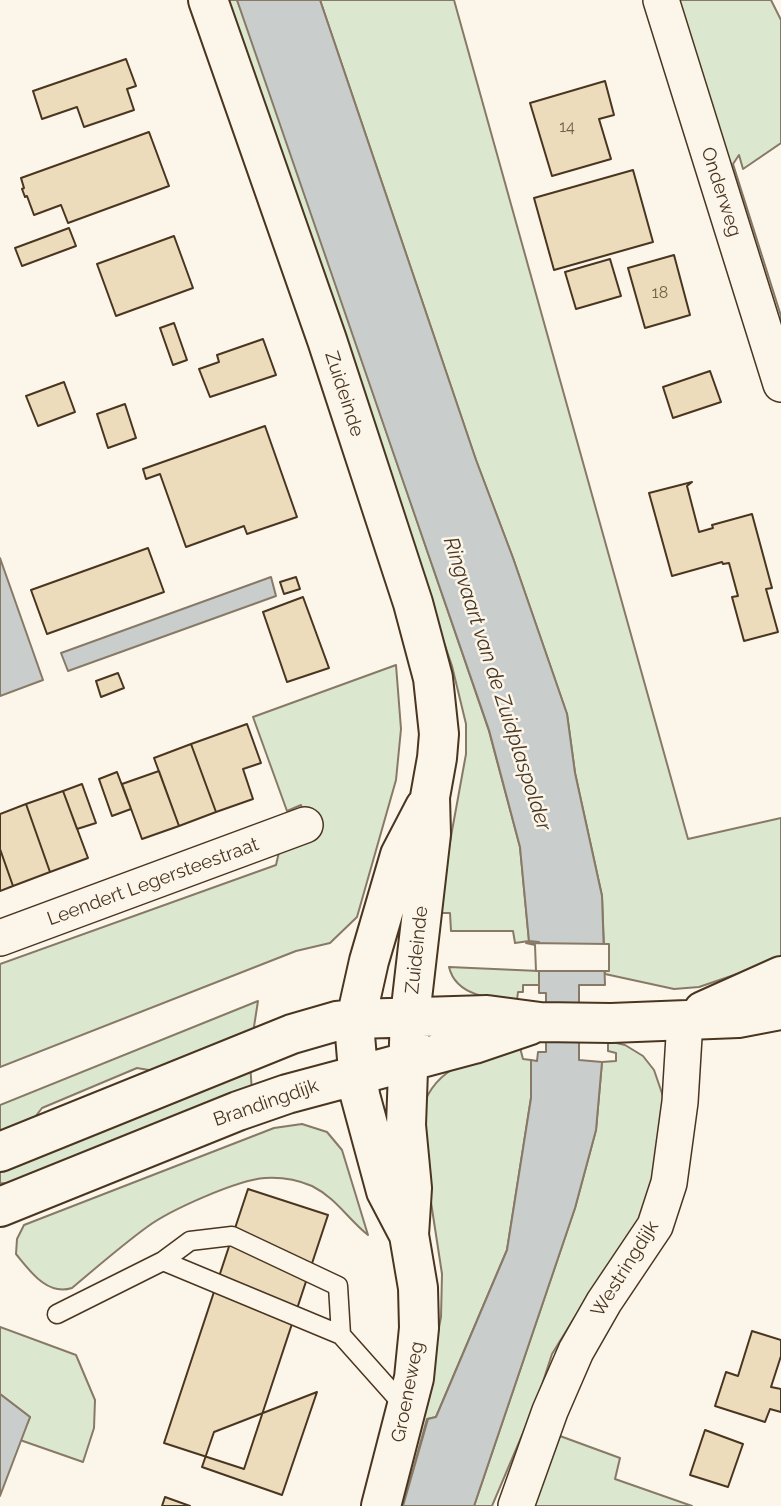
<!DOCTYPE html>
<style>
body{margin:0}
canvas{display:block;background:#fbf6e9}
</style>
<canvas width="781" height="1506"></canvas>
<script>
const g = document.querySelector('canvas').getContext('2d');
g.lineJoin = 'round';
function fill(path, color) { g.fillStyle = color; g.fill(path, 'evenodd'); }
function stroke(path, color, width, dash) { g.strokeStyle = color; g.lineWidth = width; g.lineCap = dash ? 'butt' : 'round'; g.setLineDash(dash || []); g.stroke(path); }
function drawText(font, color, halo, rows, align = 'center') {
  g.font = font + ' Raleway,sans-serif'; g.lineWidth = 5; g.setLineDash([]); g.textBaseline = 'middle'; g.strokeStyle = halo; g.fillStyle = color; for (const [text, x, y, turn = 0] of rows) {
    g.save(); g.translate(x, y); g.rotate((+turn || 0) * Math.PI / 180); g.textAlign = isNaN(turn) ? turn : align; if (halo) g.strokeText(text, 0, 0); g.fillText(text, 0, 0); g.restore();
  }
}
const green = new Path2D(`
 M 224,0 L 237,0 L 247,26 L 489,731 L 520,847 L 529,941 L 515,943 L 513,931 L 451,931 L 450,913 L 437,913 L 466,754 L 466,724 L 452,666 Z
 M 320,0 L 454,0 L 688,839 L 781,818 L 781,959 L 699,987 L 674,989 L 605,974 L 602,896 L 575,773 L 567,714 L 513,558 L 476,460 Z
 M 673,0 L 771,0 L 781,20 L 781,143 L 743,169 L 739,155 L 733,164 L 781,316 L 781,352 Z
 M 396,665 L 401,729 L 396,780 L 357,917 L 330,943 L 296,951 L 0,1067 L 0,964 L 276,865 L 279,852 L 310,831 L 301,805 L 287,811 L 253,717 Z
 M 449,967 L 539,971 L 539,985 L 523,985 L 523,992 L 518,992 L 517,1000 C 493,999 456,997 449,967 Z
 M 258,1001 L 253,1033 L 166,1073 L 137,1068 L 42,1108 L 25,1130 L 0,1135 L 0,1105 Z
 M 608,1041 L 625,1045 L 643,1056 L 654,1070 L 664,1099 L 663,1145 L 639,1224 L 573,1320 L 552,1354 L 537,1400 L 492,1506 L 474,1506 L 575,1208 L 596,1130 L 602,1062 L 616,1061 L 616,1053 L 608,1051 Z
 M 519,1044 L 523,1059 L 531,1060 L 531,1098 L 507,1250 L 436,1417 L 427,1419 L 403,1506 L 396,1506 L 428,1385 L 441,1317 L 442,1274 L 419,1124 C 427,1066 470,1061 519,1044 Z
 M 250,1063 L 252,1092 L 20,1184 L 0,1183 L 0,1164 Z
 M 302,1124 L 327,1132 L 342,1150 L 368,1235 C 348,1219 336,1198 312,1186 C 298,1180 281,1177 265,1178 C 237,1180 170,1210 147,1227 C 121,1246 97,1267 72,1288 C 47,1296 30,1271 16,1254 L 17,1239 L 24,1225 L 274,1128 Z
 M 0,1327 L 76,1355 L 95,1400 L 94,1428 L 83,1462 L 20,1440 L 30,1417 L 0,1394 Z
 M 560,1436 L 620,1458 L 615,1479 L 692,1506 L 534,1506 Z`);
const water = new Path2D(`
 M 237,0 L 320,0 L 476,460 L 513,558 L 567,714 L 575,773 L 602,896 L 605,985 L 579,985 L 579,1060 L 602,1062 L 596,1130 L 575,1208 L 474,1506 L 403,1506 L 428,1419 L 436,1417 L 507,1250 L 531,1098 L 531,1060 L 537,1061 L 538,1052 L 546,1052 L 546,993 L 539,993 L 539,942 L 529,941 L 520,847 L 489,730 Z
 M 0,558 L 43,680 L 0,696 Z
 M 271,577 L 276,596 L 68,671 L 61,653 Z
 M 0,1394 L 30,1417 L 0,1496 Z`);
const pier = new Path2D(`
 M 526,943 L 609,944 L 609,971 L 536,971 L 535,945 Z`);
const building = new Path2D(`
 M 126,59 L 136,86 L 127,89 L 134,110 L 84,127 L 77,107 L 42,119 L 33,91 Z
 M 605,81 L 614,115 L 599,119 L 611,159 L 552,176 L 530,103 Z
 M 149,132 L 169,186 L 68,223 L 61,205 L 34,215 L 27,196 L 25,197 L 22,189 L 24,188 L 21,178 Z
 M 633,170 L 653,242 L 554,270 L 534,198 Z
 M 69,228 L 76,246 L 22,266 L 15,248 Z
 M 174,236 L 193,288 L 116,316 L 97,264 Z
 M 674,255 L 690,315 L 645,328 L 628,268 Z
 M 610,259 L 621,296 L 576,309 L 565,272 Z
 M 174,323 L 187,360 L 173,365 L 160,328 Z
 M 263,339 L 276,375 L 210,397 L 199,369 L 219,362 L 217,355 Z
 M 710,371 L 721,402 L 673,418 L 663,387 Z
 M 64,382 L 75,412 L 38,426 L 26,396 Z
 M 125,404 L 136,438 L 108,448 L 97,414 Z
 M 265,426 L 297,517 L 247,534 L 244,526 L 186,547 L 160,474 L 146,479 L 143,469 Z
 M 692,482 L 687,486 L 699,532 L 713,528 L 712,525 L 752,514 L 772,588 L 766,589 L 778,632 L 744,641 L 732,597 L 738,596 L 729,563 L 723,564 L 722,562 L 672,576 L 649,493 Z
 M 148,548 L 164,592 L 47,634 L 31,590 Z
 M 296,577 L 300,589 L 284,594 L 280,582 Z
 M 303,597 L 329,668 L 287,682 L 263,612 Z
 M 118,673 L 124,688 L 101,697 L 96,681 Z
 M 247,724 L 261,763 L 243,769 L 253,799 L 216,812 L 191,744 Z
 M 191,744 L 216,812 L 179,826 L 154,758 Z
 M 159,771 L 179,826 L 142,839 L 122,784 Z
 M 117,772 L 131,809 L 112,816 L 99,779 Z
 M 82,784 L 96,823 L 77,829 L 63,791 Z
 M 63,791 L 88,858 L 50,872 L 26,804 Z
 M 26,804 L 50,872 L 13,886 L 0,849 L 0,814 Z
 M 0,849 L 13,886 L 0,891 Z
 M 248,1189 L 328,1215 L 244,1469 L 164,1443 Z
 M 752,1331 L 781,1340 L 781,1356 L 771,1387 L 781,1389 L 781,1412 L 770,1409 L 765,1422 L 715,1406 L 726,1372 L 738,1376 Z
 M 317,1392 L 282,1495 L 202,1467 L 214,1432 Z
 M 705,1430 L 743,1444 L 728,1487 L 690,1475 Z
 M 165,1497 L 190,1506 L 162,1506 Z`);
const lane = new Path2D(`
 M 163,1261 L 341,1335
 M 57,1314 L 163,1261 L 190,1241 L 232,1236 L 338,1286 L 341,1335 L 406,1408`);
const street = new Path2D(`
 M 661,0 L 781,384
 M 0,938 L 305,825
 M 516,1506 L 550,1411 L 576,1351 L 604,1302 L 655,1226 L 669,1183 L 680,1102 L 685,1020`);
const secondary = new Path2D(`
 M 208,0 L 327,340 L 413,603 L 433,678 L 439,734 L 437,758 L 430,797 L 431,834 L 410,1016 L 406,1125 L 412,1188 L 409,1235 L 418,1288 L 419,1328 L 414,1378 L 381,1506
 M 703,1011 L 781,976
 M 0,1152 L 292,1034 L 337,1021 L 356,1019 L 487,1015 L 540,1022 L 611,1023 L 738,1018 L 781,1010
 M 0,1207 L 238,1111 L 287,1094 L 474,1044 L 530,1025
 M 408,1233 L 386,1191 L 360,1095 L 355,1035 L 356,1019 L 369,961 L 400,855 L 425,807`);
const numberNames = [
 ["14",567,127],
 ["18",660,293]
];
const streetNames = [
 ["Onderweg",721,192,72],
 ["Zuideinde",344,394,72],
 ["Leendert Legersteestraat",153,882,-20],
 ["Zuideinde",417,950,-84],
 ["Brandingdijk",266,1103,-19],
 ["Westringdijk",625,1269,-58],
 ["Groeneweg",408,1392,-79]
];
const waterNames = [
 ["Ringvaart van de Zuidplaspolder",497,684,72]
];
fill(green, '#dce7d0');
stroke(green, '#887966', 2);
fill(water, '#c9cecd');
stroke(water, '#887966', 2);
fill(pier, '#fbf6e9');
stroke(pier, '#887966', 2);
fill(building, '#ecdcbc');
stroke(building, '#4a3520', 2);
stroke(lane, '#4a3520', 21);
stroke(street, '#4a3520', 38);
stroke(secondary, '#4a3520', 42);
stroke(lane, '#fbf6e9', 18);
stroke(street, '#fbf6e9', 35);
stroke(secondary, '#fbf6e9', 38);
drawText('16px', '#725f47', null, numberNames);
drawText('19px', '#4a3520', '#fbf6e9', streetNames);
drawText('italic 21px', '#4a3520', '#fbf6e9', waterNames);
</script>
